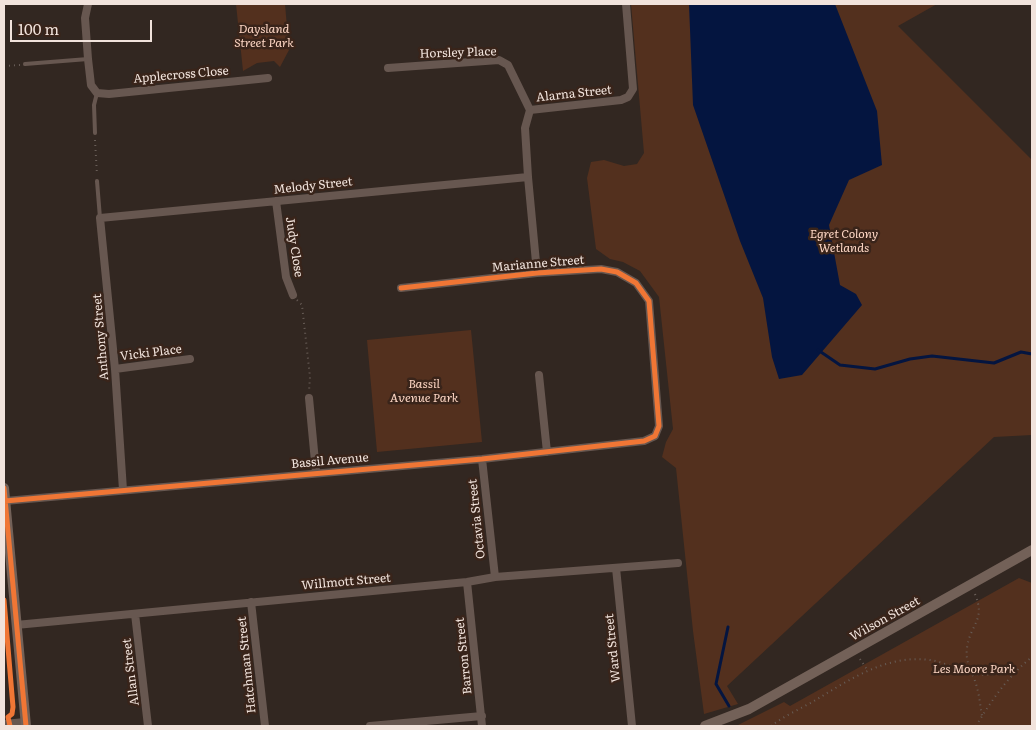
<!DOCTYPE html>
<style>
body{margin:0}
#map{position:relative;width:1036px;height:730px;overflow:hidden;background:#322721;font-family:Literata,serif}
canvas{display:block}
.frame{position:absolute;inset:0;border:5px solid #f1e3dc;pointer-events:none}
.scale{position:absolute;left:10px;top:20px;width:142px;height:22px;box-sizing:border-box;border:2px solid #f1e3dc;border-top:0;padding-left:6px;font-size:15px;line-height:18px;white-space:nowrap;color:#f1e3dc;-webkit-text-stroke:4px #39241a;paint-order:stroke}
</style>
<div id="map">
<canvas width="1036" height="730"></canvas>
<div class="frame"></div>
<div class="scale">100 m</div>
</div>
<script>
const g = document.querySelector('canvas').getContext('2d');
g.lineJoin = 'round';
function fill(path, color) { g.fillStyle = color; g.fill(path, 'evenodd'); }
function stroke(path, color, width, dash) { g.strokeStyle = color; g.lineWidth = width; g.lineCap = dash ? 'butt' : 'round'; g.setLineDash(dash || []); g.stroke(path); }
function drawText(font, color, halo, rows, align = 'center') {
  g.font = font + ' Literata,serif'; g.lineWidth = 5; g.setLineDash([]); g.textBaseline = 'middle'; g.strokeStyle = halo; g.fillStyle = color; for (const [text, x, y, turn = 0] of rows) {
    g.save(); g.translate(x, y); g.rotate((+turn || 0) * Math.PI / 180); g.textAlign = isNaN(turn) ? turn : align; if (halo) g.strokeText(text, 0, 0); g.fillText(text, 0, 0); g.restore();
  }
}
const green = new Path2D(`
 M 236,4 L 285,4 L 289,50 L 280,67 L 274,61 L 257,63 L 243,71 Z
 M 631,4 L 937,4 L 898,26 L 1032,160 L 1032,435 L 994,437 L 727,686 L 738,704 L 704,714 L 693,631 L 676,468 L 662,457 L 666,442 L 673,429 L 659,297 L 640,271 L 623,262 L 610,259 L 596,249 L 587,178 L 591,162 L 604,160 L 624,166 L 637,164 L 644,153 Z
 M 471,330 L 482,442 L 377,452 L 367,340 Z
 M 1019,578 L 1032,583 L 1032,726 L 736,726 L 784,702 L 790,706 Z`);
const water = new Path2D(`
 M 689,4 L 835,4 L 877,111 L 882,165 L 849,180 L 829,225 L 840,285 L 856,294 L 862,305 L 802,375 L 779,379 L 772,357 L 763,298 L 740,241 L 693,105 Z`);
const stream = new Path2D(`
 M 818,350 L 840,365 L 875,369 L 910,359 L 932,356 L 994,363 L 1021,352 L 1032,354
 M 728,627 L 716,684 L 729,706`);
const path = new Path2D(`
 M 4,66 L 20,65
 M 95,140 L 97,175
 M 297,300 L 302,305 L 310,377 L 309,391
 M 975,594 C 986,621 970,624 967,648 C 965,661 971,670 975,681 C 979,692 980,704 982,716
 M 5,618 L 13,707 L 10,715
 M 860,659 L 868,671
 M 771,726 C 784,716 800,709 814,701 C 849,680 887,654 930,660 C 945,662 959,671 974,674 C 987,676 1002,673 1016,672
 M 976,726 C 991,701 1009,675 1032,657`);
const lane = new Path2D(`
 M 25,64 L 88,59
 M 95,133 L 94,105 L 97,93
 M 97,181 L 100,218`);
const street = new Path2D(`
 M 88,4 L 85,18 L 88,59 L 91,85 L 97,93 L 109,94 L 268,78
 M 388,68 L 499,60 L 508,65 L 530,110
 M 276,201 L 286,277 L 293,295
 M 537,273 L 528,177 L 525,128 L 530,110 L 621,100 L 628,97 L 633,89 L 626,4
 M 115,369 L 190,359
 M 539,375 L 547,452
 M 309,398 L 316,472
 M 482,459 L 495,577
 M 123,490 L 115,369 L 100,218 L 528,177
 M 5,501 L 482,459 L 644,441 L 655,436 L 659,426 L 649,301 L 636,283 L 617,272 L 601,269 L 537,273 L 401,288
 M 616,568 L 632,726
 M 467,582 L 482,726
 M 251,602 L 265,726
 M 135,614 L 148,726
 M 16,625 L 467,582 L 495,577 L 678,563
 M 4,724 L 25,722
 M 370,726 L 482,716`);
const secondary = new Path2D(`
 M 4,488 L 26,726
 M 705,726 L 749,709 L 1032,550`);
const cycleway = new Path2D(`
 M 4,488 L 26,726
 M 5,501 L 482,459 L 644,441 L 655,436 L 659,426 L 649,301 L 636,283 L 617,272 L 601,269 L 537,273 L 401,288
 M 4,600 L 13,707 L 12,714 L 8,717 L 10,726`);
const parkNames = [
 ["Daysland",264,29],
 ["Street Park",264,43],
 ["Egret Colony",844,234],
 ["Wetlands",844,248],
 ["Bassil",424,384],
 ["Avenue Park",424,398],
 ["Les Moore Park",974,669]
];
const streetNames = [
 ["Horsley Place",458,53,-2],
 ["Applecross Close",181,75,-5],
 ["Alarna Street",574,94,-6],
 ["Melody Street",313,186,-6],
 ["Judy Close",294,247,81],
 ["Marianne Street",538,264,-5],
 ["Anthony Street",101,337,-95],
 ["Vicki Place",151,353,-7],
 ["Bassil Avenue",330,461,-5],
 ["Octavia Street",477,519,-96],
 ["Willmott Street",346,582,-5],
 ["Wilson Street",885,619,-29],
 ["Ward Street",613,648,-96],
 ["Barron Street",464,656,-96],
 ["Hatchman Street",247,665,-96],
 ["Allan Street",131,672,-97]
];
fill(green, '#53301e');
fill(water, '#041540');
stroke(stream, '#041540', 3);
stroke(path, '#685d57', 2, [1, 4]);
stroke(lane, '#675750', 4);
stroke(street, '#675750', 8);
stroke(secondary, '#736158', 10);
stroke(cycleway, '#f07635', 5);
drawText('italic 12px', '#fcd5c3', '#39241a', parkNames);
drawText('12px', '#f1e3dc', '#39241a', streetNames);
</script>
